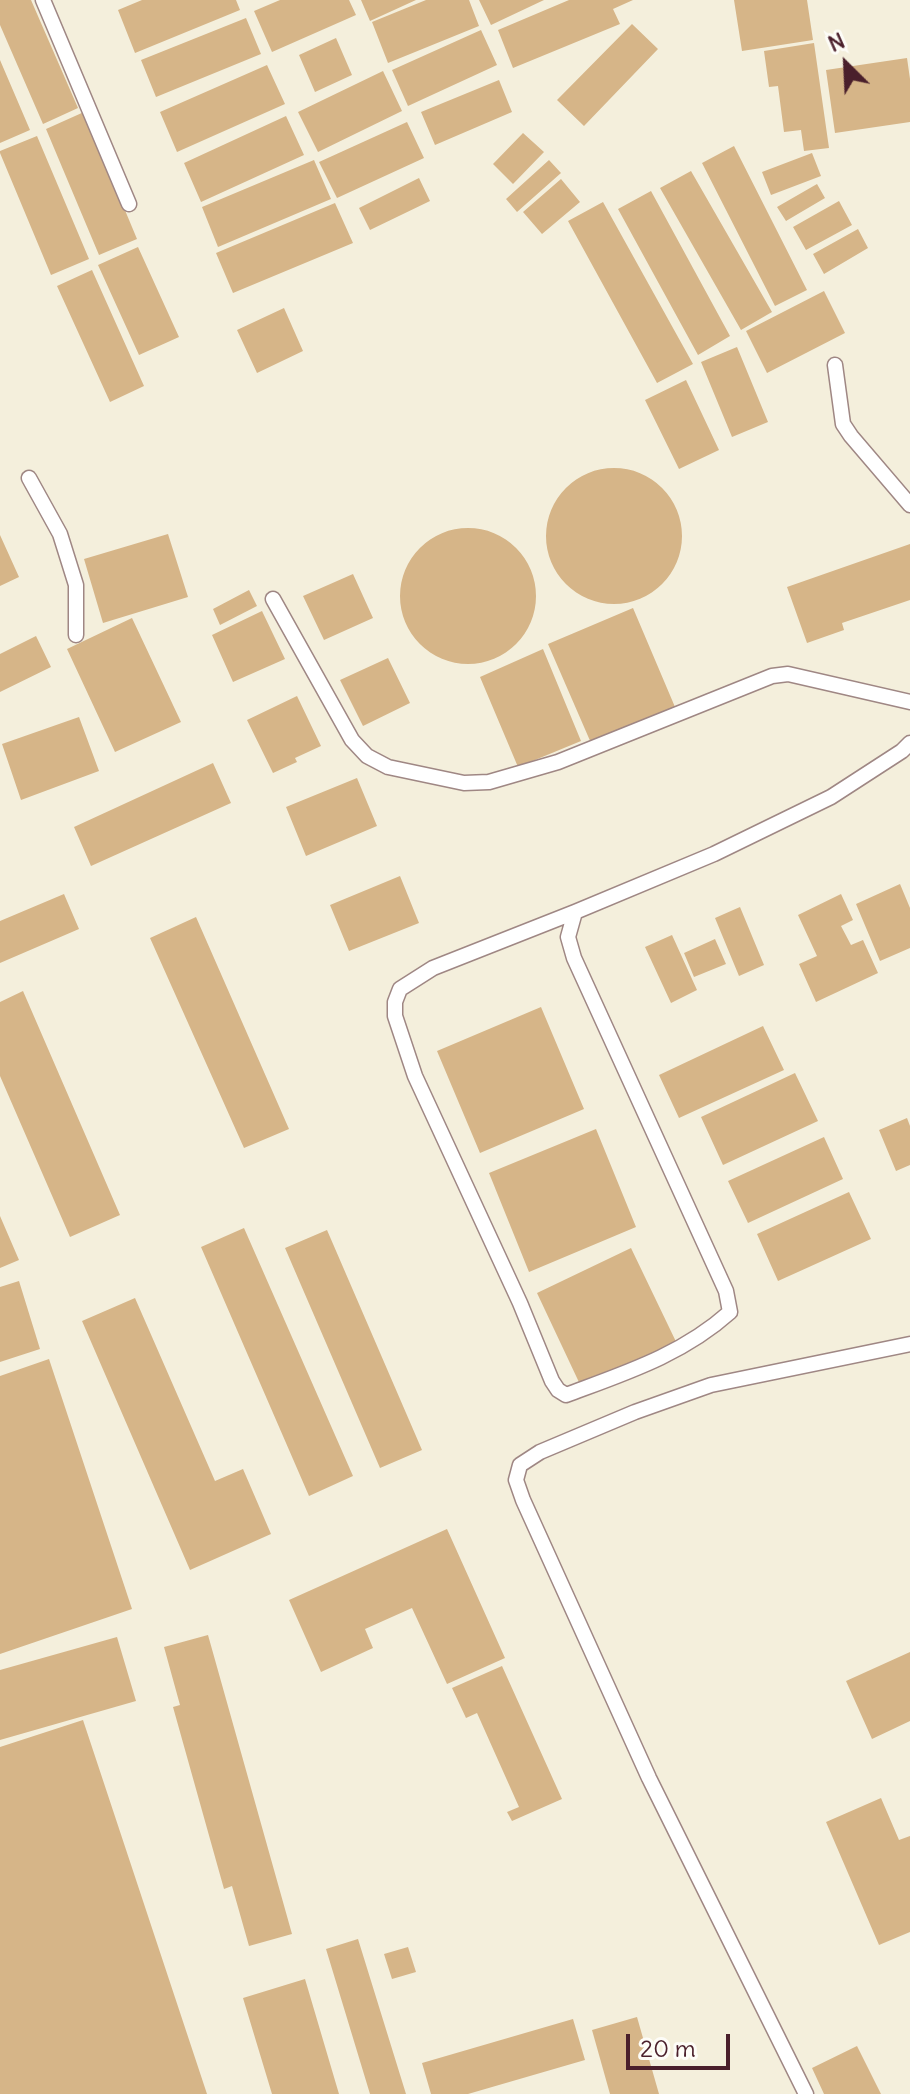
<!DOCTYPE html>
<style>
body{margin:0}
#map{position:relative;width:910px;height:2094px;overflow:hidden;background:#f4efdc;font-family:Delius,sans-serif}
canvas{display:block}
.north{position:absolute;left:806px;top:24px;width:80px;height:80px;-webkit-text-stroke:6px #fdfcf7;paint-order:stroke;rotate:336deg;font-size:22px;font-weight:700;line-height:32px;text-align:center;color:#4a1f2b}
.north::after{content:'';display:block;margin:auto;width:28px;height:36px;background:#4a1f2b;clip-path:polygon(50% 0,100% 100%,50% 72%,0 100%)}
.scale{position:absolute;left:626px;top:2034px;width:104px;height:36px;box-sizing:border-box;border:4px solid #4a1f2b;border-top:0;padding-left:10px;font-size:24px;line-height:28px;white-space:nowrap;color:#4a1f2b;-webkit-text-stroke:6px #fdfcf7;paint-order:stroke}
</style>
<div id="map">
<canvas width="910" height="2094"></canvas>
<div class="north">N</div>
<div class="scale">20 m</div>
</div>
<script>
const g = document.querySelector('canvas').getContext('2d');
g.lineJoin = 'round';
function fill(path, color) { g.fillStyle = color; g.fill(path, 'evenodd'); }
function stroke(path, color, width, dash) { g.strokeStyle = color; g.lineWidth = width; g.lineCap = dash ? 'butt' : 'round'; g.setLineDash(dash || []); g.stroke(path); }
const building = new Path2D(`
 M 0,0 L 31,0 L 78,108 L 43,124 L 0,25 Z
 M 142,0 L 236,0 L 240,10 L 135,53 L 118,10 Z
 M 280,0 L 349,0 L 356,15 L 272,52 L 254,11 Z
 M 361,0 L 416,0 L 370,21 Z
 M 426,0 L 469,0 L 479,26 L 388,63 L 372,22 Z
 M 479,0 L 544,0 L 491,25 Z
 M 569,0 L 633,0 L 613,9 L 620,24 L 513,68 L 498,30 Z
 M 734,0 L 807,0 L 813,40 L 742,51 Z
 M 246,18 L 261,54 L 156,97 L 141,60 Z
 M 632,24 L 658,49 L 584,126 L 557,100 Z
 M 481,30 L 497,65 L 408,106 L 392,70 Z
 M 336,38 L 352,75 L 315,92 L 299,55 Z
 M 814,43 L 829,148 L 804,151 L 801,130 L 784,132 L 778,86 L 769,87 L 764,51 Z
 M 907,58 L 910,79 L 910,122 L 835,133 L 826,70 Z
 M 0,60 L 30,130 L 0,143 Z
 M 267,65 L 285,104 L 177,152 L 160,112 Z
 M 383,71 L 402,111 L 318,152 L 298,112 Z
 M 499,80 L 512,112 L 435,145 L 421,112 Z
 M 84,112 L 137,239 L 99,255 L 46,129 Z
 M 286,116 L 304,155 L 201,202 L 184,163 Z
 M 407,122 L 424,158 L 337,198 L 319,162 Z
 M 523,133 L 544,152 L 513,184 L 493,164 Z
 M 37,136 L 89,259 L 51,275 L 0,153 L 0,151 Z
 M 734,146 L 807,290 L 775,306 L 702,163 Z
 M 812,153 L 821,176 L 771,195 L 762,172 Z
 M 314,160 L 331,199 L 218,247 L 202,207 Z
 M 549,160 L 561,173 L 517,212 L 506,199 Z
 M 691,171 L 772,312 L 741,330 L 660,188 Z
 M 419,178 L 430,201 L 370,230 L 359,208 Z
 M 561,179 L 580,202 L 542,234 L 523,212 Z
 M 817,184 L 825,198 L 786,221 L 777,207 Z
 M 651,191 L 730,336 L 698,355 L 618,209 Z
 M 839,201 L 852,225 L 806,250 L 793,227 Z
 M 603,202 L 693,364 L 657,383 L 568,221 Z
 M 335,203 L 353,243 L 233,293 L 216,253 Z
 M 858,229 L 868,248 L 824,274 L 813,254 Z
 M 138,247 L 179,337 L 139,355 L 98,265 Z
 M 92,270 L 144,386 L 110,402 L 57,286 Z
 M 824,291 L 845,333 L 767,373 L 746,331 Z
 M 284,308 L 303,351 L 257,373 L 237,330 Z
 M 737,347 L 768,422 L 732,437 L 701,362 Z
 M 686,380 L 719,450 L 679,469 L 645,400 Z
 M546 536a68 68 0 1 1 136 0a68 68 0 1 1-136 0Z
 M400 596a68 68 0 1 1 136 0a68 68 0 1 1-136 0Z
 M 168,534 L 188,597 L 103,623 L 84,559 Z
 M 0,535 L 19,577 L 0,586 Z
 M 910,544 L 910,600 L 842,623 L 844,630 L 807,643 L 787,587 Z
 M 353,574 L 373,618 L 324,640 L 303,596 Z
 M 249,590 L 257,606 L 220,625 L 213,609 Z
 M 633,608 L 675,707 L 591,743 L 548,644 Z
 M 262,611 L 285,659 L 233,682 L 212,635 Z
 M 132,618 L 181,722 L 115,752 L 67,649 Z
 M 36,636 L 51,667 L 0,692 L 0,654 Z
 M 543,649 L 581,741 L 518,767 L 480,677 Z
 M 388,658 L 410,703 L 363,726 L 340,680 Z
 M 297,696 L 321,746 L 295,758 L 297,762 L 273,773 L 247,720 Z
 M 79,717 L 99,771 L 21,800 L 2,744 Z
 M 213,763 L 231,803 L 91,866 L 74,827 Z
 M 357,778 L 377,826 L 306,856 L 286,807 Z
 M 400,876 L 419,923 L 349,951 L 330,905 Z
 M 900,884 L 910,908 L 910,948 L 880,961 L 856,904 Z
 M 64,894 L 79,929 L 0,963 L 0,921 Z
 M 841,894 L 853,920 L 841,926 L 851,945 L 863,940 L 878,973 L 816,1002 L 799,964 L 817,956 L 798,915 Z
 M 740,907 L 764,965 L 739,976 L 715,918 Z
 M 196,917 L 289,1129 L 244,1148 L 150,938 Z
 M 672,935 L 697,990 L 671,1003 L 645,947 Z
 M 715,939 L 726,964 L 694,977 L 684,953 Z
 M 23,991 L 120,1215 L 70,1237 L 0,1076 L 0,1002 Z
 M 541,1007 L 584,1109 L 480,1153 L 437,1051 Z
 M 763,1026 L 784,1070 L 679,1118 L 659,1075 Z
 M 795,1073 L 818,1121 L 723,1165 L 701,1117 Z
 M 907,1118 L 910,1126 L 910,1165 L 896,1171 L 879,1130 Z
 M 596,1129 L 636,1227 L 529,1272 L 489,1173 Z
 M 824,1137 L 843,1179 L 748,1223 L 728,1181 Z
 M 849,1192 L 871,1239 L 778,1281 L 757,1234 Z
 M 0,1216 L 19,1260 L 0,1268 Z
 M 244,1228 L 353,1476 L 309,1496 L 201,1247 Z
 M 327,1230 L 422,1450 L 380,1468 L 285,1248 Z
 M 631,1248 L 680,1350 L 585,1395 L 537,1293 Z
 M 19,1281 L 40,1349 L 0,1362 L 0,1287 Z
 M 135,1298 L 215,1481 L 243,1469 L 271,1534 L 190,1570 L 82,1321 Z
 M 49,1359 L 132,1609 L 0,1654 L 0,1376 Z
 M 447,1529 L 505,1658 L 447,1684 L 412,1608 L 365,1629 L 373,1648 L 321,1672 L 289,1600 Z
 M 208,1635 L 292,1934 L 249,1946 L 232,1886 L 224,1889 L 173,1707 L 180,1705 L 164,1647 Z
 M 117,1637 L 136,1701 L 0,1740 L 0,1670 Z
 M 910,1652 L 910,1721 L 872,1739 L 846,1681 Z
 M 502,1666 L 562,1799 L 512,1821 L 507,1812 L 519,1807 L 477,1713 L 466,1718 L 452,1688 Z
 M 83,1720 L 207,2094 L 0,2094 L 0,1747 Z
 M 881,1798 L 899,1840 L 910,1836 L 910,1932 L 879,1945 L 826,1822 Z
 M 358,1939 L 406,2094 L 370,2094 L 326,1949 Z
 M 408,1947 L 416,1972 L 392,1979 L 384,1954 Z
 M 305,1979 L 339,2094 L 272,2094 L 243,1998 Z
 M 637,2017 L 659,2094 L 610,2094 L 592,2030 Z
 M 573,2019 L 585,2060 L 468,2094 L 431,2094 L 422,2063 Z
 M 857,2046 L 881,2094 L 824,2094 L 812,2068 Z`);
const lane = new Path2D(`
 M 43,0 L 129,204
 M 835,365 L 843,424 L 851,436 L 910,505
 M 29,478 L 60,534 L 76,585 L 76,635
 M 273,599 L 352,740 L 367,756 L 388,767 L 464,783 L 489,782 L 558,762 L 772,676 L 788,674 L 910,702
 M 575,912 L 568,937 L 574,958 L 726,1291 L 730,1312 C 682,1355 625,1373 566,1395 L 558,1390 L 552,1381 L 520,1303 L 415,1076 L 395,1016 L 395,1002 L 400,989 L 433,968 L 575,912 L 714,854 L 831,797 L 902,751 L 910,743
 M 806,2094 L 649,1778 L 523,1500 L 516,1480 L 520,1465 L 540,1452 L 635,1412 L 711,1385 L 910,1344`);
fill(building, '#d6b588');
stroke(lane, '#9f8784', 17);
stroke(lane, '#fff', 14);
</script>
